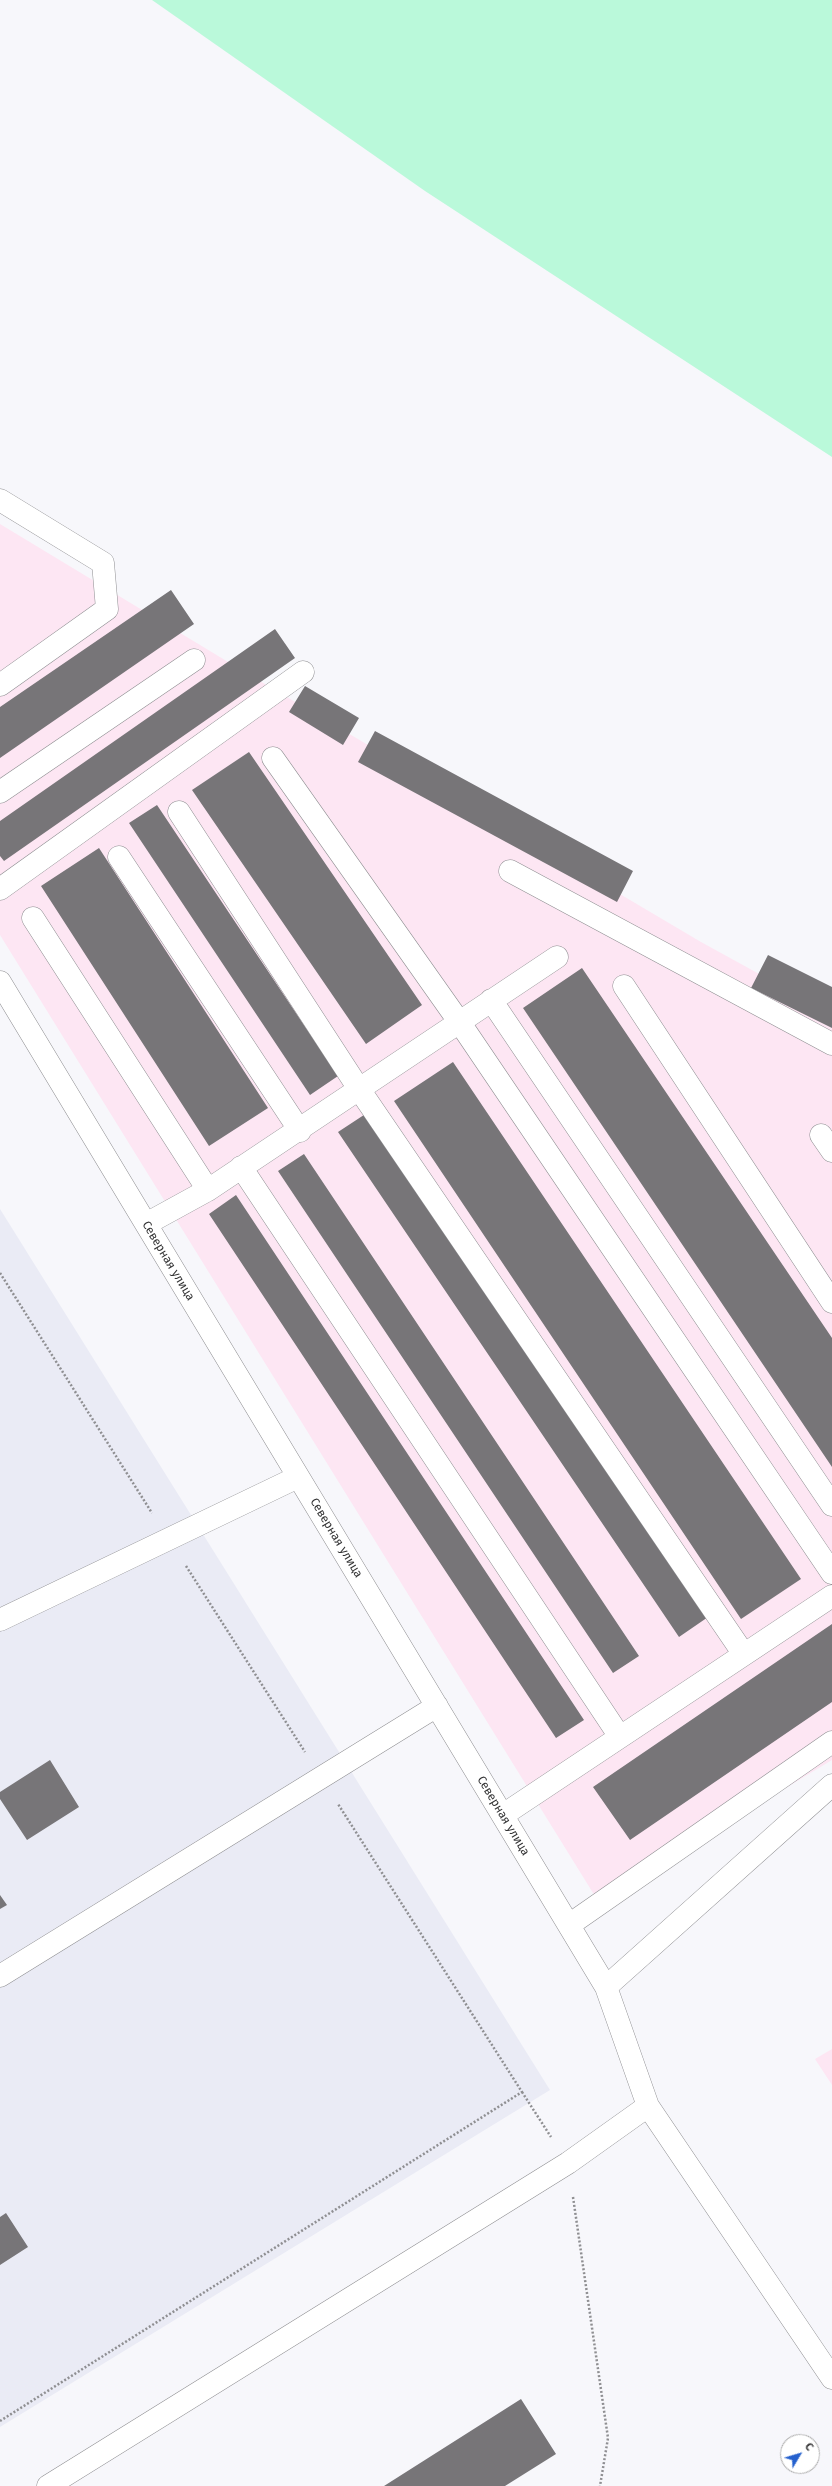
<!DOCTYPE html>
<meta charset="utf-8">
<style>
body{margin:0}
#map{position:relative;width:832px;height:2486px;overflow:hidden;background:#f7f7fb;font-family:"Fira Sans",sans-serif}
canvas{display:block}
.north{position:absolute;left:780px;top:2434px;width:40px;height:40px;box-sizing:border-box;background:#fff;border:1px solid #aeaeae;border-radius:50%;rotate:52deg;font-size:11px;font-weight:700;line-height:16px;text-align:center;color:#343435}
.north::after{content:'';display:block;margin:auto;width:14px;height:18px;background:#2561ce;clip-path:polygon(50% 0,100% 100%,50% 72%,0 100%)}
</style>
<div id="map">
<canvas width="832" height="2486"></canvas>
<div class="north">С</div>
</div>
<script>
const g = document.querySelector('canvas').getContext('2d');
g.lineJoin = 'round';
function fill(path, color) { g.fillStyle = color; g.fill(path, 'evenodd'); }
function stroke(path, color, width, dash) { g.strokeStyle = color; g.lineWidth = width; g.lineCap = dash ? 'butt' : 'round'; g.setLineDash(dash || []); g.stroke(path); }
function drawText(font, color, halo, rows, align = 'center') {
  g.font = font + ' "Fira Sans",sans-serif'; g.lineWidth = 4; g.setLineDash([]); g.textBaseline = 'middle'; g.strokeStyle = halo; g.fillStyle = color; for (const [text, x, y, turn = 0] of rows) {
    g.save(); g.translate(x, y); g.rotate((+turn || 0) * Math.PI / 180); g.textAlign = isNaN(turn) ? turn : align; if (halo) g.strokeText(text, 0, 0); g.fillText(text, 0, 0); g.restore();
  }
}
const built = new Path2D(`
 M 0,1209 L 550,2090 L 0,2427 Z`);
const industrial = new Path2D(`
 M 0,524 L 248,674 L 701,942 L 832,1014 L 832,1760 L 598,1901 L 0,935 Z
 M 832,2049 L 832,2085 L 815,2059 Z`);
const green = new Path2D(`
 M 152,0 L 832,0 L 832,457 L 425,191 Z`);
const building = new Path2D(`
 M 171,590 L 194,624 L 0,758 L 0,707 Z
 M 275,629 L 295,658 L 4,861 L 0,856 L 0,821 Z
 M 305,686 L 359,718 L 343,745 L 289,712 Z
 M 375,731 L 633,871 L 617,902 L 358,762 Z
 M 249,752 L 422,1005 L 366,1044 L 192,790 Z
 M 157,805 L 338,1076 L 310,1095 L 129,823 Z
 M 99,848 L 268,1108 L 209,1146 L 41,886 Z
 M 768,955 L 832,987 L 832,1028 L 751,988 Z
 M 582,968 L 832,1338 L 832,1467 L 523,1008 Z
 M 453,1062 L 801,1579 L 741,1619 L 394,1101 Z
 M 370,1111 L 711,1615 L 679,1637 L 338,1132 Z
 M 304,1154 L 639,1656 L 613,1673 L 278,1171 Z
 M 236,1195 L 584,1720 L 556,1738 L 209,1214 Z
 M 832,1624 L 832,1702 L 630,1840 L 593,1787 Z
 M 50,1760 L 79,1807 L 27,1840 L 0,1799 L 0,1792 Z
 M 0,1895 L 7,1905 L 0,1909 Z
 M 6,2213 L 28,2247 L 0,2265 L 0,2217 Z
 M 521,2399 L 556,2454 L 505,2486 L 384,2486 Z`);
const path = new Path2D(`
 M 0,1273 L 152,1513
 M 186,1566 L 305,1752
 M 522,2092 L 551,2137
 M 573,2197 L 608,2438 L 600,2486
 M 0,2421 L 522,2092 L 338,1804`);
const minor = new Path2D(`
 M 0,500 L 103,563 L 107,609 L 0,685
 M 273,758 L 460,1023 L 832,1573
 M 0,792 L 194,660
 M 179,812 L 359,1089 L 743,1653
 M 119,857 L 300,1131
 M 510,871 L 832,1044
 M 0,889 L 303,672
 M 33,918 L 208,1190
 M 0,982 L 606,1987 L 648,2106 L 832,2378
 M 624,986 L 832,1302
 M 491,1000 L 832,1505
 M 821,1135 L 832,1151
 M 241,1167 L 620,1737
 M 146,1224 L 208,1190 L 557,957
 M 0,1620 L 298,1477
 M 503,1815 L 832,1596
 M 569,1925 L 832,1742
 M 0,1976 L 437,1706
 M 606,1987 L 832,1785
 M 48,2486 L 568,2163 L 648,2106`);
const streetNames = [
 ["Северная улица",168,1261,59],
 ["Северная улица",336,1538,59],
 ["Северная улица",503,1816,59]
];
fill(built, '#eaebf5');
fill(industrial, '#fde6f3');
fill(green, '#baf9da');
fill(building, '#777578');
stroke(minor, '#8e8e91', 23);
stroke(path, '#8f8f92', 2.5, [2, 2]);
stroke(minor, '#fff', 22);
drawText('12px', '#343435', '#fff', streetNames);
</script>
